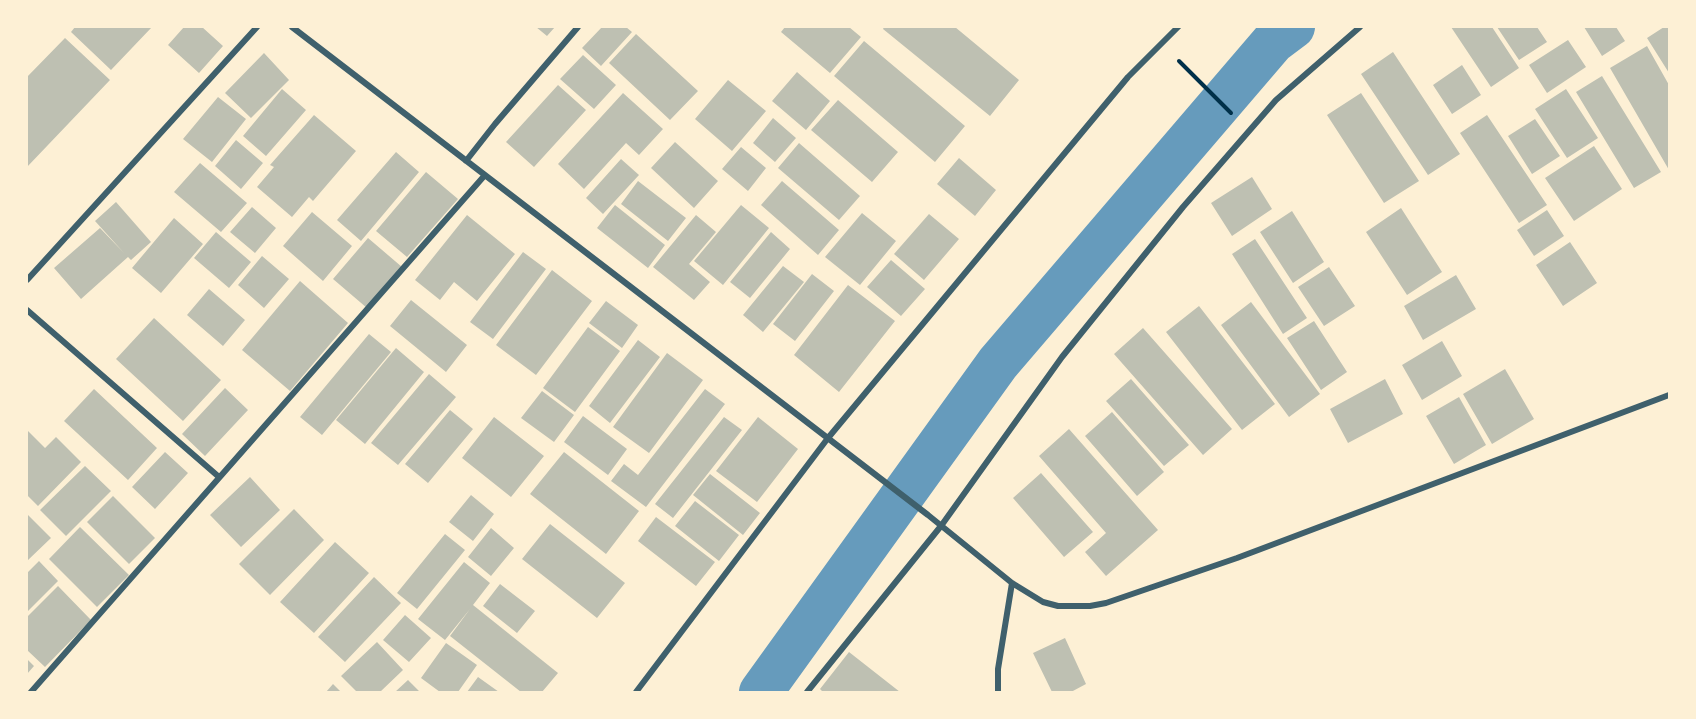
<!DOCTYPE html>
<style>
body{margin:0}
#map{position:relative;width:1696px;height:719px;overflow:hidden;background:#fdf0d5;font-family:Manrope,sans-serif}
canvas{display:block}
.frame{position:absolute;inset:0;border:28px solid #fdf0d5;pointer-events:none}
</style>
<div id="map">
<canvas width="1696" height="719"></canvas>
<div class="frame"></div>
</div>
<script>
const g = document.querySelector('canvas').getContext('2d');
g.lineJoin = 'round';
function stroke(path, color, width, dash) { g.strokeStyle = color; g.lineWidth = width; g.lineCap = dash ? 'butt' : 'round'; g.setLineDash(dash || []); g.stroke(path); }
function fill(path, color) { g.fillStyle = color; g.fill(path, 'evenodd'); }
const canal = new Path2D(`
 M 761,692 L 998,363 L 1273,42 L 1293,27`);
const building = new Path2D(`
 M 75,27 L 152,27 L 111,70 L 71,32 Z
 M 184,27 L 202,27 L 223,46 L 199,73 L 168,45 Z
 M 536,27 L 555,27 L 547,36 Z
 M 602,27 L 626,27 L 632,32 L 601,66 L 582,48 Z
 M 785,27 L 849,27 L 861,37 L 830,73 L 781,32 Z
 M 884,27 L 955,27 L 1019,80 L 990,116 L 883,29 Z
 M 1451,27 L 1492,27 L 1519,68 L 1491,87 Z
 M 1497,27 L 1537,27 L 1547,42 L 1519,60 Z
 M 1584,27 L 1616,27 L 1625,41 L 1602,56 Z
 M 1664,27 L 1669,27 L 1669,73 L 1647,38 Z
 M 636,34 L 698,91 L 670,120 L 609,63 Z
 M 65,38 L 110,80 L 27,167 L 27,77 Z
 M 1568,40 L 1586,67 L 1547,93 L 1529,65 Z
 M 864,41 L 965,126 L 935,162 L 834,76 Z
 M 1647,46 L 1669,85 L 1669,170 L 1610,68 Z
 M 1393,52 L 1460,154 L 1428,175 L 1361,74 Z
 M 264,53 L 289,80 L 251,118 L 225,93 Z
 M 583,55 L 616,85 L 594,109 L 560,79 Z
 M 1462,65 L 1481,95 L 1452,114 L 1433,85 Z
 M 797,72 L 830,101 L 806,130 L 772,101 Z
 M 1602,76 L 1661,172 L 1634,188 L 1576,92 Z
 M 728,80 L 766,111 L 732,151 L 695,119 Z
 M 558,85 L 586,110 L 534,167 L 506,142 Z
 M 282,89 L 306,110 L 266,156 L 243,136 Z
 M 1566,89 L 1598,138 L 1567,158 L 1535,109 Z
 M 623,93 L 663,129 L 639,155 L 626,143 L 584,189 L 558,164 Z
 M 1361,93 L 1419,181 L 1384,203 L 1327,115 Z
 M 218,97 L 246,119 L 212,162 L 183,139 Z
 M 838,100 L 898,152 L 872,182 L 811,130 Z
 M 314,115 L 356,151 L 313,201 L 309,197 L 292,217 L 257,187 L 274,167 L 270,165 Z
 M 1487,115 L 1547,205 L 1519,223 L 1460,133 Z
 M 773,118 L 796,138 L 775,162 L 753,143 Z
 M 1535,119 L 1560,156 L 1532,174 L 1508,136 Z
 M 236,140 L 263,163 L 241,189 L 215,166 Z
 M 675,142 L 718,181 L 694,208 L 651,168 Z
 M 799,143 L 860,196 L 839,220 L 778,168 Z
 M 1594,146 L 1622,189 L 1574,221 L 1545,178 Z
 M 741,147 L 766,168 L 748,191 L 722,169 Z
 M 396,152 L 419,172 L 361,241 L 337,220 Z
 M 959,158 L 996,190 L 975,216 L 937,184 Z
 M 621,159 L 639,175 L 603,214 L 586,198 Z
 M 200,163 L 247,203 L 221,232 L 174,192 Z
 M 426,172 L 458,199 L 407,257 L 376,231 Z
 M 1252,177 L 1272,209 L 1232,236 L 1211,203 Z
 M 638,181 L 686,218 L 668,241 L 621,204 Z
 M 782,181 L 839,230 L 818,255 L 761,205 Z
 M 116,202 L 151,242 L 131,260 L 128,257 L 81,299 L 54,268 L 100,228 L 124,253 L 95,221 Z
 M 615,205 L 665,245 L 648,268 L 597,228 Z
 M 741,205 L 769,228 L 723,285 L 694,261 Z
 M 252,207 L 276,228 L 255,253 L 230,232 Z
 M 1401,208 L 1442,272 L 1407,295 L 1366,232 Z
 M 1547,210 L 1564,236 L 1534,256 L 1517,230 Z
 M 1292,211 L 1324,262 L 1293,283 L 1260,232 Z
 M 312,212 L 352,246 L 323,281 L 283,246 Z
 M 862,213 L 896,241 L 860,285 L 825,257 Z
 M 929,214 L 959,239 L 924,280 L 894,254 Z
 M 467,215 L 515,254 L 477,301 L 454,282 L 440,300 L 415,280 Z
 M 696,215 L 716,232 L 689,264 L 710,282 L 694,300 L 653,267 Z
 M 174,218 L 203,244 L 161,293 L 132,268 Z
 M 216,232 L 251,262 L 229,288 L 194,258 Z
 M 771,232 L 790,249 L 750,298 L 730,282 Z
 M 368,238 L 402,267 L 367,308 L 333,279 Z
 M 1255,239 L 1307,318 L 1283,334 L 1232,254 Z
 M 1570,242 L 1597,283 L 1563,306 L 1536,265 Z
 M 523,252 L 546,269 L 493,339 L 470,322 Z
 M 262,256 L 289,279 L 264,308 L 238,285 Z
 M 891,260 L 925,289 L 901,316 L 867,287 Z
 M 783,266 L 804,282 L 763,332 L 743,315 Z
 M 1329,267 L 1355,306 L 1324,326 L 1298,287 Z
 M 552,270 L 592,301 L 536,375 L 496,345 Z
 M 812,274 L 834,291 L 795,341 L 773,324 Z
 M 1456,275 L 1476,309 L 1423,340 L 1404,306 Z
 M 300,281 L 348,323 L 290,391 L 242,350 Z
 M 848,285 L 895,321 L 839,392 L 794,355 Z
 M 209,289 L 245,320 L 223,346 L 187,315 Z
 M 411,300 L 467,345 L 446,372 L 390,326 Z
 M 606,301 L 638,325 L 622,348 L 589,323 Z
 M 1251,302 L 1320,394 L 1289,417 L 1221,325 Z
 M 1199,306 L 1275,404 L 1242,430 L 1166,332 Z
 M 154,318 L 221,380 L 183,421 L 116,359 Z
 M 1314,321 L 1347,372 L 1321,390 L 1287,338 Z
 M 588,327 L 620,351 L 575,412 L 543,388 Z
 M 1143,328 L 1232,429 L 1203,455 L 1114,354 Z
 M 369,334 L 391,352 L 322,435 L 300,417 Z
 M 638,340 L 660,357 L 610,423 L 589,406 Z
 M 1442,341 L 1462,376 L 1422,400 L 1402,365 Z
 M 396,348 L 424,372 L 365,444 L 336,420 Z
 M 667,353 L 703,380 L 649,453 L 613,427 Z
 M 1505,369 L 1534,419 L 1492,444 L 1463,394 Z
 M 429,374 L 456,397 L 398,465 L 371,443 Z
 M 1131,379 L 1189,445 L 1164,466 L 1106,401 Z
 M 1385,379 L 1403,414 L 1348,443 L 1330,409 Z
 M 225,388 L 248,410 L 205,456 L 182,434 Z
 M 94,389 L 157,448 L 128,480 L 64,421 Z
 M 705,389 L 725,404 L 646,507 L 611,481 L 624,464 L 638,475 Z
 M 542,391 L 574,415 L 554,442 L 521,418 Z
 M 1459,397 L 1486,445 L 1454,464 L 1426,416 Z
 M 450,410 L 473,429 L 428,483 L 405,464 Z
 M 1112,412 L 1164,472 L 1137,496 L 1085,436 Z
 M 583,416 L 627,449 L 608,475 L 564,442 Z
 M 494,417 L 544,456 L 511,497 L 462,458 Z
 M 724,417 L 742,430 L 673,518 L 655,504 Z
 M 758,417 L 798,449 L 757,502 L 716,471 Z
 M 1069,429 L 1158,530 L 1106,576 L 1085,552 L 1106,533 L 1039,456 Z
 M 27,430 L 45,448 L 56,437 L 81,462 L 38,506 L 27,495 Z
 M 165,452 L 188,473 L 155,509 L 132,487 Z
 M 564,452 L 639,511 L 606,554 L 530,494 Z
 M 85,466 L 111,491 L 66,536 L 40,510 Z
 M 1041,473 L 1093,532 L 1064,557 L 1013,498 Z
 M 710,474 L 760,513 L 743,535 L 693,495 Z
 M 250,477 L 280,510 L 241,547 L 210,515 Z
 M 471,495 L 494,514 L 473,541 L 449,522 Z
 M 113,496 L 155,538 L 129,564 L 87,522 Z
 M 695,501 L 739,535 L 719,561 L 675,526 Z
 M 294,509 L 324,540 L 270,595 L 239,564 Z
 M 27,514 L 51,538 L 27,561 Z
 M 656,517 L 715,562 L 696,586 L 638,541 Z
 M 550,524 L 625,583 L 597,618 L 522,559 Z
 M 80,527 L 129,575 L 97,607 L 49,559 Z
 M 491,528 L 514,548 L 491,576 L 468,557 Z
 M 445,534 L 465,550 L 417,609 L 397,593 Z
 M 335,542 L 369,573 L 314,633 L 280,602 Z
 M 39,561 L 58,581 L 27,612 L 27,573 Z
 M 464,562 L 490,583 L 473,605 L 558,673 L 542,692 L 521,692 L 450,636 L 470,609 L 445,640 L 418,619 Z
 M 374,577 L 401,603 L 345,662 L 318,637 Z
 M 500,584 L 535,611 L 517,633 L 483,606 Z
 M 58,586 L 91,620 L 45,667 L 27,650 L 27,617 Z
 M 405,615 L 431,638 L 409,662 L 383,640 Z
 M 1065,638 L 1086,684 L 1071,692 L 1052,692 L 1033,653 Z
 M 377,642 L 403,670 L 380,692 L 357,692 L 341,676 Z
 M 446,643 L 477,665 L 458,692 L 440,692 L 421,678 Z
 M 849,652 L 900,692 L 823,692 L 820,689 Z
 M 27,659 L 34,666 L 27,674 Z
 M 478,677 L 499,692 L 467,692 Z
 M 408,680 L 420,692 L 395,692 Z
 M 333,684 L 341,692 L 326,692 Z`);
const path = new Path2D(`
 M 1179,61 L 1231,113`);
const minor = new Path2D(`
 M 292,27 L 928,515 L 1012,583 L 1043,602 L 1058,606 L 1090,606 L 1106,603 L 1237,558 L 1669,395
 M 466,161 L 495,124 L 578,27
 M 27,280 L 257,27
 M 27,310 L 219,477
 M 31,692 L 485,175
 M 636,692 L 828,438 L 1128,77 L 1178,27
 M 807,692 L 941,526 L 1062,357 L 1183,207 L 1276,100 L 1360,27
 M 998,692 L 998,669 L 1012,583`);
stroke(canal, '#669bbc', 44);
fill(building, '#bec0b2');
stroke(path, '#003049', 4);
stroke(minor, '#3f606c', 6);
</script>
